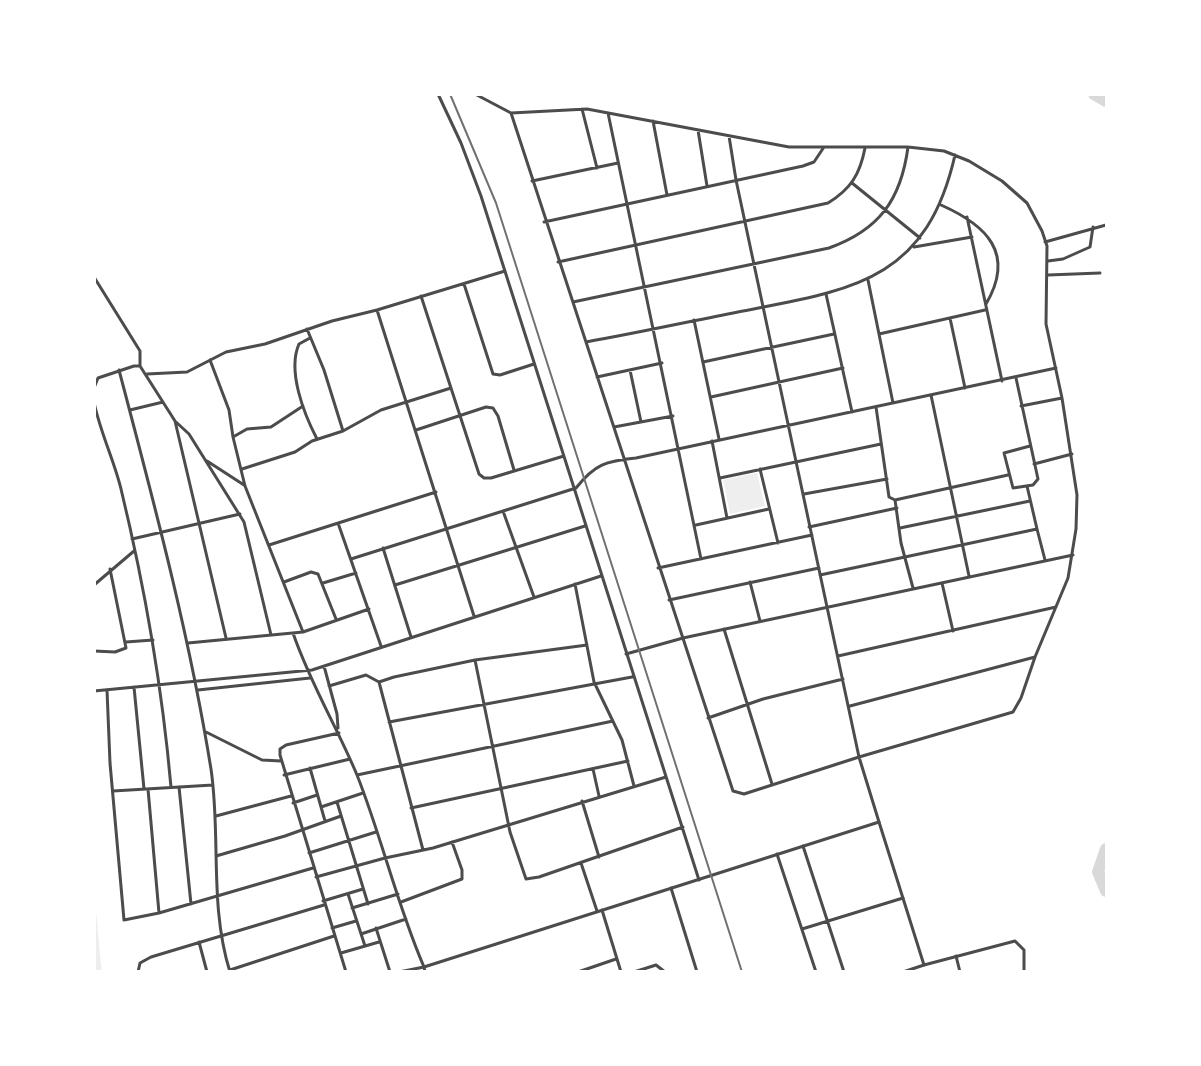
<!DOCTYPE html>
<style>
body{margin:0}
#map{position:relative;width:1201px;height:1066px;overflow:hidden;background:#fff;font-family:"Public Sans",sans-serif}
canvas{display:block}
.frame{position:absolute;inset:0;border:96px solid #fff;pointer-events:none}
</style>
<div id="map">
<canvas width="1201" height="1066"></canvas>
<div class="frame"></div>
</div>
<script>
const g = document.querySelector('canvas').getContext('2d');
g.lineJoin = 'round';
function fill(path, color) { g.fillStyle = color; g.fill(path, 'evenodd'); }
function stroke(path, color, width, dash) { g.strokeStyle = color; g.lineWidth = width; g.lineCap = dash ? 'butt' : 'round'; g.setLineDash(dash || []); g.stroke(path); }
const green = new Path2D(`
 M 757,473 L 765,506 L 730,514 L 723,480 Z
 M 95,900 L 101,965 L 102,971 L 95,971 Z`);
const river = new Path2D(`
 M 1094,94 L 1106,101
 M 1106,849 L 1098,872 L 1106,891`);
const minor = new Path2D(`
 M 438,94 L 461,143 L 481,196 L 699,880
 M 475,94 L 511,113 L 587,109 L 789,147 L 908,147 L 944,151 L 969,161 L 1002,181 L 1027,203 L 1042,231 L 1047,246 L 1046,324 L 1062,398 L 1077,495 L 1076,529 L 1068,578 L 1035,657 L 1021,698 L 1013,712 L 859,757 L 744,794 L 733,791 L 511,113
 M 582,109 L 597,168
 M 608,113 L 701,559
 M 653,121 L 667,195
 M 698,130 L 707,186
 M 729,136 L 736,180 L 859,757 L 879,822
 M 532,181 L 618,163
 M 852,183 L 920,238
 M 941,205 C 986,225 1016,253 986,304
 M 967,217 L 1002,381
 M 544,222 L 803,166 L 814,162 L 824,147
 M 1045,242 L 1106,225
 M 914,247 L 972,237
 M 1048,261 L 1063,259 L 1090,247 L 1093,227
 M 558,262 L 828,203 C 851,189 860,174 865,148
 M 1048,275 L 1100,273
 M 94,277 L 140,351 L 140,366
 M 868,280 L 893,403
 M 464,284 L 493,374 L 500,375 L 534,364
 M 826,294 L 852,412
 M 421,296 L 479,474 L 484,478 L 491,478 L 564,456
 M 573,302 L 829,248 C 879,230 901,200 908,147
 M 377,310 L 474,616
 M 950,318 L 965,388
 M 694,320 L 719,439
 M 307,329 L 324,370 L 343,431
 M 879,334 L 985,310
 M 310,338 L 299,344 C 287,371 304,414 317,439
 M 586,342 C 637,333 687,322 738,312 C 850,290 926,283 955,155
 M 210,360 L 229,410 L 233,437 L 245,486 L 303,632
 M 703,362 L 834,334
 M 119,370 C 154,503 189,633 211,769 C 221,836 209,905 230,972
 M 630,370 L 641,422
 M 147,374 L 187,372 L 226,352 L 265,344 L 332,321 L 377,310 L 505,271
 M 597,377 L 662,363
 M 1016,378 L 1038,479 L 1033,485 L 1013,488 L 1004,453 L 1030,446
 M 94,388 L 98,378 L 134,366 L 140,366 L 175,421 L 226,638
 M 931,395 L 969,576
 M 711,397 L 843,368
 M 94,402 C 100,432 114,460 121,489 C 145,588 162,686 171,787
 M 1021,406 L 1062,398
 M 876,407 L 889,497 L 895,500 L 901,543 L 913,588
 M 130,410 L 163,402
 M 176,422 L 189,434 L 244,522 L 271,635
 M 614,427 L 673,416
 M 416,430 L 486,407 L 493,408 L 498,416 L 514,470
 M 233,437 L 247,429 L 271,427 L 303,406
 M 712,441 L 727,518
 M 207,461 L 244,485
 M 1034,464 L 1072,454
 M 242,469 L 295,452 L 312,441 L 343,431 L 381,410 L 451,388
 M 760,469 L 778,543
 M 720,478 L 881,444
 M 804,494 L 887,479
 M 895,500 L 1008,475
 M 503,511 L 534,597
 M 338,523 L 381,646
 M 696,525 L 769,509
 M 809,527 L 897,508
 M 900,528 L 1030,501
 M 1037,529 L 1045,560
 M 132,539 L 240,514
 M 269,545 L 436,492
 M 383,548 L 411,637
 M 351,559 L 576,488 C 595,464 606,461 636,458 L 1056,368
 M 658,568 L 812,535
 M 820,575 L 1037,529 L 1027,486
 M 284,582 L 311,572 L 318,574 L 336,619
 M 750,582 L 760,621
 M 323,583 L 356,573
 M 942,583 L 953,631
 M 575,584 L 594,682 L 622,740 L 634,786
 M 94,585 L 134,551
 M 395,585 L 585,526
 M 669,600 L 819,568
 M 724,629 L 772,784
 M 293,633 C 310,683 337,727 357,775 C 382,838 397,905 424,967 L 399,972
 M 126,642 L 153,640
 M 188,643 L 303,632 L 369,609
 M 94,651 L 115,652 L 126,648 L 110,569
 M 626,654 L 683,638 L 1073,555
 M 838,656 L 1056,607
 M 475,660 L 510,832 L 526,879 L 539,877 L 683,827
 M 324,666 L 337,714 L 338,728
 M 379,682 L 394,677 L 475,660 L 587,645
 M 329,686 L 366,675 L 379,682 L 423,850
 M 134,687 L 144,789
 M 107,690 L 110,763 L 124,920 L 159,913 L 313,868
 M 198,690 L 310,678
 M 94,691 L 312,670 L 601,576
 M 850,706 L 1035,657
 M 708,718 L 763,699 L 843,679
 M 389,722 L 632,677
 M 206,732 L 262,760 L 281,761
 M 339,733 L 286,745 L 280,749 L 280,755 L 346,972
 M 310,768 L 325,821
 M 593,769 L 599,796
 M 284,775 L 350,759
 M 357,775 L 613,721
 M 179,787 L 191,904
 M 148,789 L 159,913
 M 113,791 L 213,785
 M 582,801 L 599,857
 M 337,802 L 368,904
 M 293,803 L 317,795
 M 321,807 L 363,793
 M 411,808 L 628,761
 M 216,816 L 291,796
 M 803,846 L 844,972
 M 309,853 L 376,832
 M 777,854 L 816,972
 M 216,856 L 285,836 L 341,816
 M 581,863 L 597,911
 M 316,877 L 385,858 L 433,848 L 666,777
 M 671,888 L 697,972
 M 348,894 L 365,946
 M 323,901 L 363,889
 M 401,902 L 462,879 L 462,870 L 452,842
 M 352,908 L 398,894
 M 332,928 L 356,921
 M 376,928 L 390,972
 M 802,929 L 903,898
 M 361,934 L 406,919
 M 199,942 L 207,972
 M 341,953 L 379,942
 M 956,956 L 960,972
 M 230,970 L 334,936
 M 138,972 L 140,963 L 151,957 L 324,905
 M 578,972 L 616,959
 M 634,972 L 656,965 L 665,972
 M 903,972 L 924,965`);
const tertiary = new Path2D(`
 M 602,910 L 621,972
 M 425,972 L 424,967 L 879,822 L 924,965 L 1015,941 L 1024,950 L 1024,972`);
const rail = new Path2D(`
 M 450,94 L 496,203 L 742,972`);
fill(green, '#eee');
stroke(river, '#d9d9d9', 12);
stroke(minor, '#4c4c4c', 3);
stroke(tertiary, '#4c4c4c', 3);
stroke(rail, '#707070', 2);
</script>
